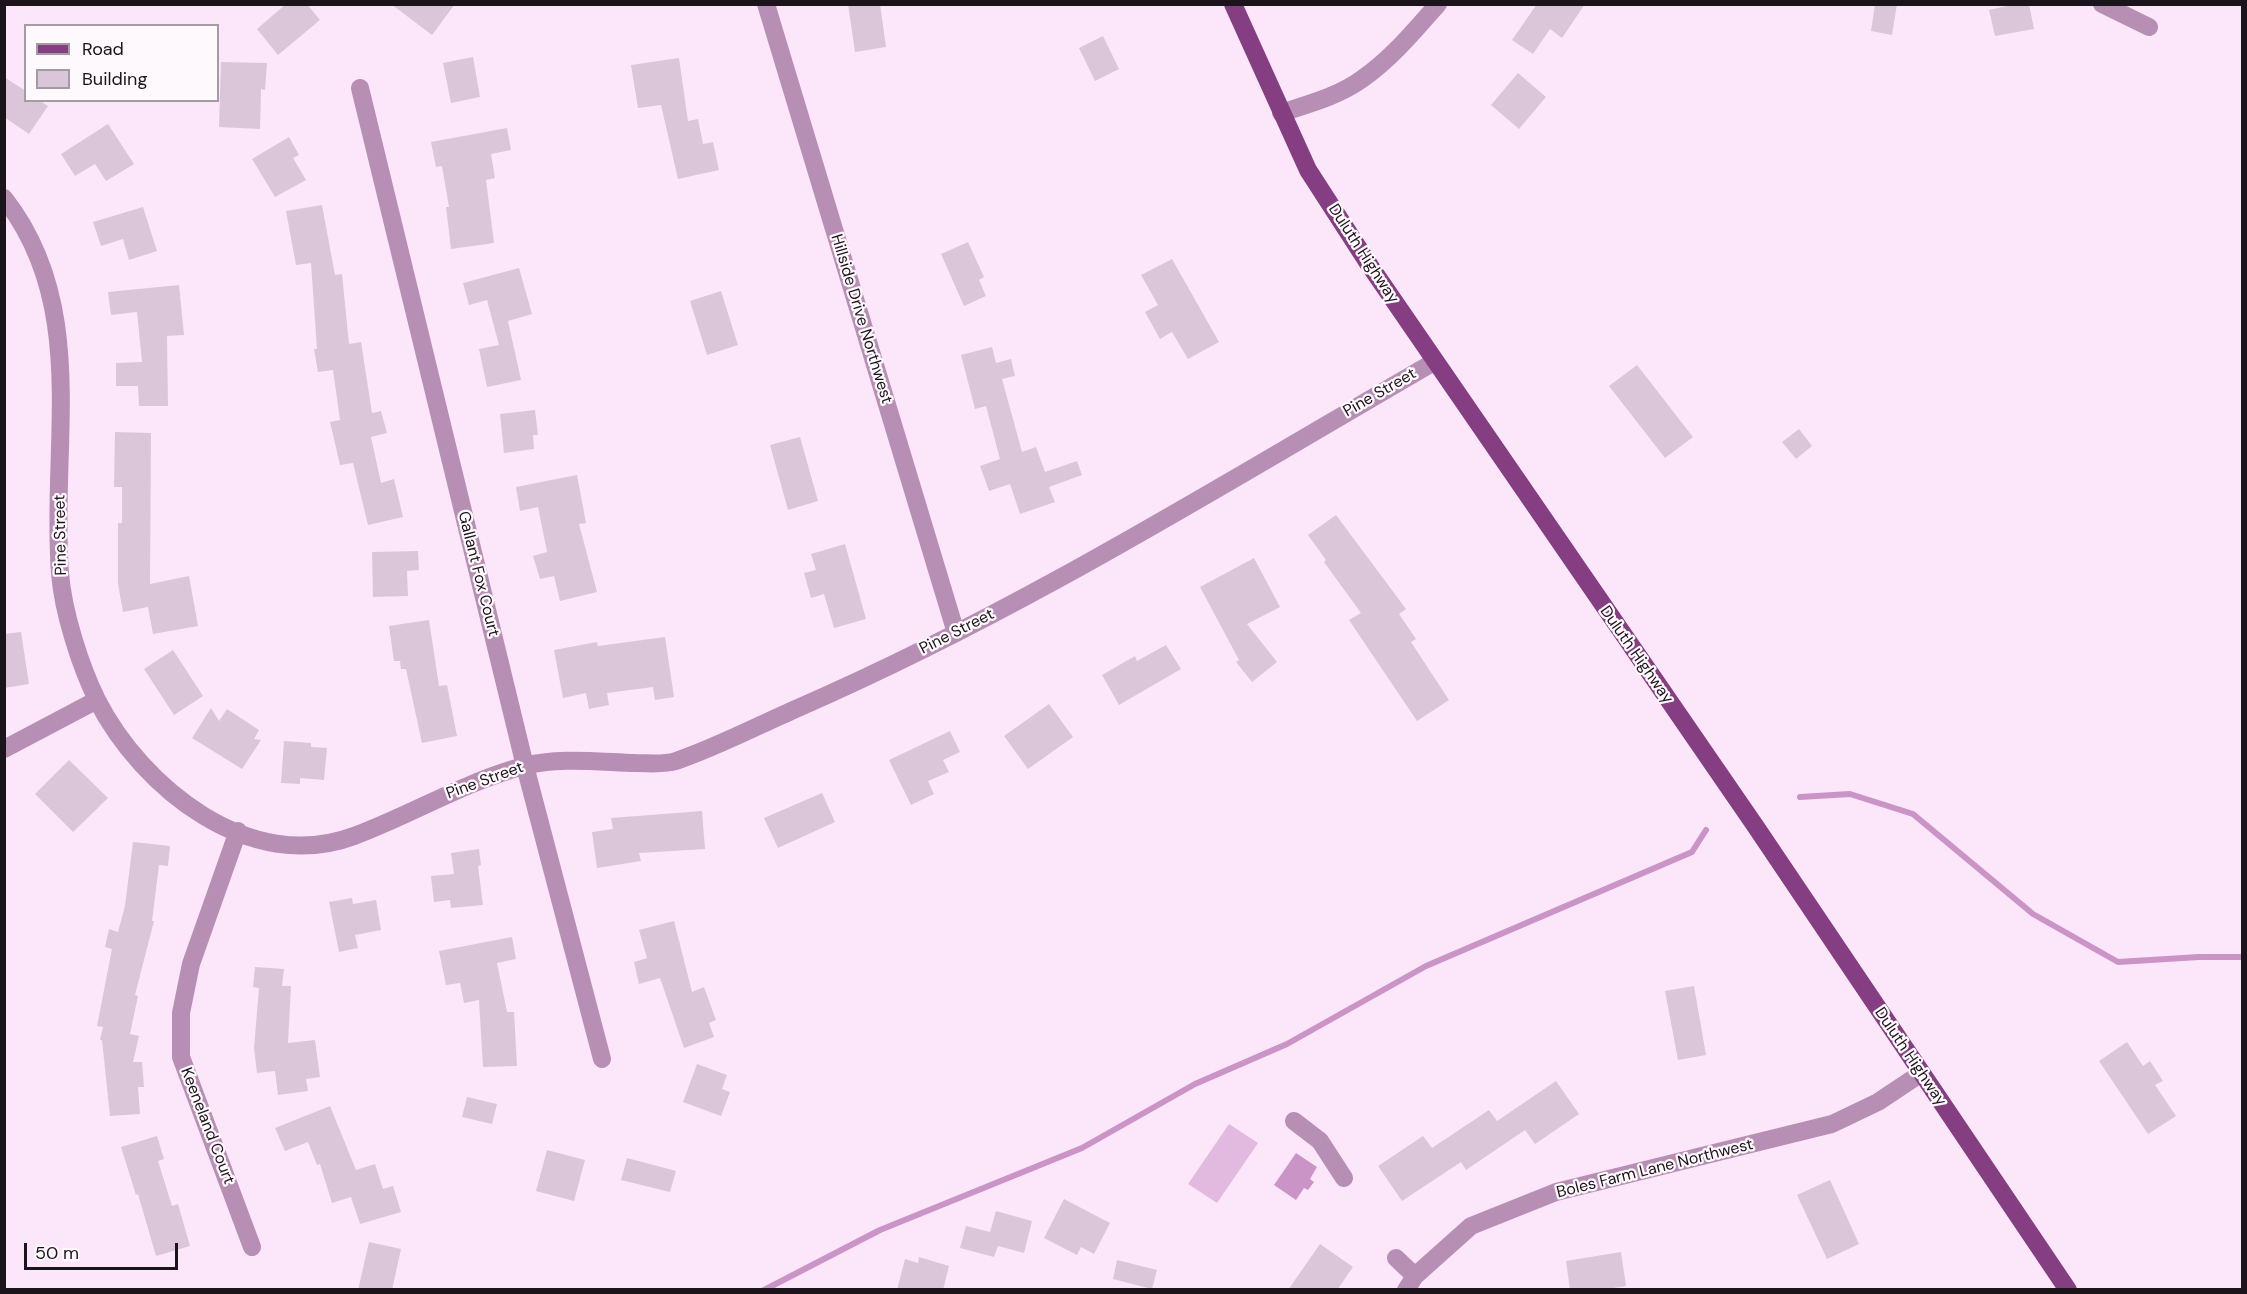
<!DOCTYPE html>
<style>
body{margin:0}
#map{position:relative;width:2247px;height:1294px;overflow:hidden;background:#fce6fa;font-family:"DM Sans",sans-serif}
canvas{display:block}
.frame{position:absolute;inset:0;border:6px solid #1b141b;pointer-events:none}
.legend{position:absolute;left:24px;top:24px;width:195px;height:78px;box-sizing:border-box;background:#fef9fd;border:2px solid #a39da3;margin:0;padding:8px 10px;list-style:none;font-size:18px;color:#1b141b}
.legend li{display:flex;align-items:center;gap:12px;height:30px}
.legend b{width:30px;border:2px solid #a39da3}
.scale{position:absolute;left:24px;top:1243px;width:154px;height:27px;box-sizing:border-box;border:3px solid #1b141b;border-top:0;padding-left:8px;font-size:18px;line-height:21px;white-space:nowrap;color:#1b141b;-webkit-text-stroke:4px #fef9fd;paint-order:stroke}
</style>
<div id="map">
<canvas width="2247" height="1294"></canvas>
<div class="frame"></div>
<ul class="legend">
<li><b style="height:8px;background:#853e81"></b>Road</li>
<li><b style="height:16px;background:#dbc6d9"></b>Building</li>
</ul>
<div class="scale">50 m</div>
</div>
<script>
const g = document.querySelector('canvas').getContext('2d');
g.lineJoin = 'round';
function fill(path, color) { g.fillStyle = color; g.fill(path, 'evenodd'); }
function stroke(path, color, width, dash) { g.strokeStyle = color; g.lineWidth = width; g.lineCap = dash ? 'butt' : 'round'; g.setLineDash(dash || []); g.stroke(path); }
function drawText(font, color, halo, rows, align = 'center') {
  g.font = font + ' "DM Sans",sans-serif'; g.lineWidth = 4.5; g.setLineDash([]); g.textBaseline = 'middle'; g.strokeStyle = halo; g.fillStyle = color; for (const [text, x, y, turn = 0] of rows) {
    g.save(); g.translate(x, y); g.rotate((+turn || 0) * Math.PI / 180); g.textAlign = isNaN(turn) ? turn : align; if (halo) g.strokeText(text, 0, 0); g.fillText(text, 0, 0); g.restore();
  }
}
const green = new Path2D(`
 M 1229,1124 L 1258,1143 L 1217,1203 L 1188,1184 Z`);
const water = new Path2D(`
 M 1296,1153 L 1317,1167 L 1310,1179 L 1314,1182 L 1308,1190 L 1304,1188 L 1296,1200 L 1274,1185 Z`);
const stream = new Path2D(`
 M 1800,797 L 1850,794 L 1913,814 L 2033,914 L 2118,962 L 2199,957 L 2242,957
 M 764,1290 L 880,1230 L 1082,1148 L 1195,1084 L 1287,1044 L 1426,966 L 1692,852 L 1706,830`);
const building = new Path2D(`
 M 286,4 L 307,4 L 320,20 L 278,55 L 257,29 Z
 M 391,4 L 455,4 L 432,35 Z
 M 848,4 L 880,4 L 886,47 L 855,52 Z
 M 1537,4 L 1585,4 L 1562,38 L 1550,29 L 1533,54 L 1512,40 Z
 M 1875,4 L 1897,4 L 1892,35 L 1871,31 Z
 M 2016,4 L 2029,4 L 2034,29 L 1995,36 L 1989,10 Z
 M 1103,36 L 1119,69 L 1095,81 L 1079,48 Z
 M 473,57 L 480,97 L 451,103 L 443,63 Z
 M 679,58 L 688,121 L 698,119 L 703,144 L 713,142 L 719,170 L 678,179 L 661,105 L 638,108 L 631,65 Z
 M 221,62 L 267,63 L 265,90 L 261,89 L 260,129 L 219,127 Z
 M 1518,73 L 1546,97 L 1519,129 L 1491,105 Z
 M 4,77 L 26,91 L 26,100 L 39,100 L 48,106 L 29,134 L 4,117 Z
 M 108,124 L 134,164 L 106,181 L 95,164 L 75,176 L 61,154 Z
 M 507,128 L 511,150 L 491,154 L 495,178 L 486,180 L 494,243 L 451,249 L 446,207 L 449,207 L 442,166 L 436,167 L 431,142 Z
 M 289,137 L 299,155 L 293,158 L 306,180 L 275,197 L 252,159 Z
 M 322,205 L 335,275 L 342,274 L 349,344 L 361,342 L 372,413 L 381,411 L 387,433 L 371,437 L 381,483 L 394,479 L 403,517 L 368,525 L 353,463 L 340,465 L 330,422 L 340,420 L 333,370 L 318,372 L 314,349 L 317,349 L 311,263 L 296,265 L 286,211 Z
 M 143,207 L 157,251 L 129,260 L 123,239 L 101,246 L 93,222 Z
 M 968,242 L 984,277 L 979,280 L 986,296 L 964,306 L 941,254 Z
 M 1172,259 L 1219,342 L 1188,359 L 1172,332 L 1160,339 L 1145,312 L 1158,305 L 1141,275 Z
 M 519,268 L 532,314 L 508,321 L 521,380 L 487,387 L 479,349 L 499,345 L 487,300 L 469,305 L 463,283 Z
 M 179,285 L 184,335 L 167,336 L 168,406 L 139,406 L 138,386 L 116,386 L 116,363 L 142,362 L 137,312 L 111,315 L 108,292 Z
 M 721,291 L 738,345 L 707,355 L 690,301 Z
 M 992,347 L 996,363 L 1011,359 L 1015,376 L 1002,379 L 1022,452 L 1036,447 L 1045,472 L 1077,461 L 1082,475 L 1049,487 L 1055,502 L 1020,514 L 1010,484 L 989,491 L 980,466 L 1000,459 L 986,406 L 975,409 L 961,355 Z
 M 1637,365 L 1693,437 L 1665,458 L 1609,386 Z
 M 535,410 L 538,435 L 533,435 L 534,449 L 504,453 L 500,414 Z
 M 1799,429 L 1812,446 L 1796,459 L 1782,442 Z
 M 115,432 L 151,433 L 150,584 L 189,576 L 198,626 L 153,634 L 148,607 L 123,612 L 118,584 L 118,523 L 122,523 L 122,487 L 114,487 Z
 M 800,437 L 818,501 L 788,510 L 770,445 Z
 M 577,475 L 586,523 L 579,524 L 597,592 L 560,601 L 554,576 L 540,579 L 533,556 L 547,552 L 538,507 L 520,511 L 516,487 Z
 M 1336,515 L 1406,609 L 1399,614 L 1416,639 L 1411,642 L 1449,700 L 1417,721 L 1349,620 L 1361,613 L 1324,562 L 1326,560 L 1308,535 Z
 M 845,544 L 866,619 L 834,628 L 824,594 L 811,598 L 804,573 L 816,570 L 811,554 Z
 M 418,551 L 419,570 L 407,571 L 408,596 L 373,597 L 372,552 Z
 M 1254,558 L 1280,607 L 1247,624 L 1277,662 L 1252,682 L 1236,662 L 1239,660 L 1200,587 Z
 M 429,620 L 439,686 L 447,685 L 457,736 L 422,743 L 406,669 L 401,669 L 400,661 L 394,661 L 389,626 Z
 M 21,632 L 29,684 L 4,688 L 4,634 Z
 M 665,637 L 674,697 L 655,700 L 653,687 L 607,693 L 609,705 L 589,709 L 586,693 L 563,698 L 554,650 L 597,642 L 598,646 Z
 M 1166,645 L 1181,669 L 1119,705 L 1102,675 L 1135,656 L 1137,661 Z
 M 173,650 L 203,696 L 174,715 L 144,669 Z
 M 1049,704 L 1073,737 L 1028,769 L 1004,736 Z
 M 211,708 L 219,721 L 227,709 L 259,730 L 254,739 L 261,740 L 242,769 L 192,738 Z
 M 950,731 L 960,752 L 943,760 L 949,772 L 928,781 L 934,794 L 911,805 L 889,760 Z
 M 284,741 L 311,743 L 311,747 L 327,748 L 324,780 L 300,778 L 300,784 L 281,783 Z
 M 69,760 L 108,798 L 73,832 L 35,794 Z
 M 822,793 L 835,822 L 778,848 L 764,818 Z
 M 702,811 L 705,849 L 639,853 L 641,861 L 597,868 L 592,832 L 613,829 L 611,818 Z
 M 133,842 L 170,846 L 168,866 L 159,865 L 152,921 L 154,921 L 135,995 L 138,996 L 130,1034 L 139,1036 L 133,1062 L 142,1062 L 144,1087 L 138,1087 L 140,1114 L 110,1116 L 102,1040 L 100,1040 L 103,1027 L 97,1026 L 112,949 L 105,947 L 109,929 L 118,932 L 125,906 Z
 M 479,849 L 481,865 L 478,866 L 483,905 L 451,908 L 450,900 L 434,902 L 431,876 L 454,874 L 451,853 Z
 M 352,898 L 353,904 L 376,900 L 381,930 L 355,935 L 358,948 L 339,952 L 329,902 Z
 M 674,921 L 692,992 L 704,987 L 716,1020 L 709,1023 L 714,1037 L 684,1048 L 660,978 L 639,984 L 634,962 L 647,958 L 639,930 Z
 M 512,937 L 516,959 L 497,963 L 507,1012 L 514,1012 L 517,1066 L 483,1067 L 479,1000 L 464,1003 L 460,983 L 446,985 L 439,951 Z
 M 255,967 L 284,969 L 282,986 L 291,986 L 288,1043 L 315,1040 L 320,1077 L 306,1079 L 308,1091 L 278,1095 L 275,1071 L 257,1073 L 254,1048 L 259,988 L 253,987 Z
 M 1694,986 L 1706,1055 L 1678,1060 L 1665,991 Z
 M 2127,1042 L 2143,1066 L 2150,1061 L 2163,1081 L 2155,1085 L 2176,1116 L 2148,1134 L 2099,1061 Z
 M 697,1064 L 727,1075 L 722,1089 L 730,1092 L 721,1116 L 683,1102 Z
 M 1556,1081 L 1579,1114 L 1535,1144 L 1525,1130 L 1466,1170 L 1461,1162 L 1402,1201 L 1378,1166 L 1423,1136 L 1432,1148 L 1489,1110 L 1497,1121 Z
 M 467,1097 L 497,1104 L 492,1124 L 462,1117 Z
 M 330,1106 L 356,1170 L 375,1164 L 383,1189 L 393,1186 L 401,1212 L 360,1224 L 351,1197 L 332,1203 L 320,1164 L 317,1165 L 308,1142 L 285,1151 L 275,1128 Z
 M 157,1136 L 164,1159 L 158,1161 L 172,1206 L 178,1204 L 190,1246 L 156,1256 L 138,1194 L 136,1195 L 121,1147 Z
 M 547,1150 L 585,1160 L 574,1201 L 536,1191 Z
 M 627,1158 L 676,1171 L 670,1192 L 621,1180 Z
 M 1830,1180 L 1859,1244 L 1827,1259 L 1797,1195 Z
 M 1064,1199 L 1110,1223 L 1094,1254 L 1081,1247 L 1077,1255 L 1044,1238 Z
 M 996,1211 L 1032,1221 L 1024,1253 L 998,1246 L 994,1257 L 960,1248 L 966,1226 L 990,1232 Z
 M 369,1242 L 401,1249 L 392,1290 L 358,1290 Z
 M 1320,1244 L 1353,1267 L 1337,1290 L 1288,1290 Z
 M 1621,1252 L 1626,1286 L 1601,1290 L 1570,1290 L 1566,1261 Z
 M 919,1257 L 949,1266 L 943,1290 L 897,1290 L 905,1259 L 918,1263 Z
 M 1117,1260 L 1157,1270 L 1152,1289 L 1113,1279 Z`);
const minor = new Path2D(`
 M 766,4 L 956,633
 M 2102,4 L 2149,27
 M 360,88 L 525,766 L 602,1059
 M 1281,113 C 1308,104 1339,96 1362,79 C 1391,59 1415,30 1438,4
 M 4,198 C 90,307 50,446 60,573 C 63,612 80,665 97,700 C 142,788 250,875 354,836 C 411,815 464,782 524,766 C 559,757 599,762 636,763 C 649,763 663,765 676,761 C 717,747 757,726 798,708 C 1019,612 1225,483 1434,362
 M 4,749 L 97,700
 M 238,831 L 191,964 L 181,1013 L 181,1057 L 252,1247
 M 1294,1121 L 1320,1141 L 1344,1178
 M 1396,1258 L 1415,1276
 M 1406,1290 L 1415,1276 L 1471,1226 L 1556,1192 L 1832,1124 L 1878,1102 L 1920,1074`);
const major = new Path2D(`
 M 1233,4 L 1308,170 L 1370,266 L 1756,827 L 2068,1290`);
const streetNames = [
 ["Duluth Highway",1363,254,57],
 ["Hillside Drive Northwest",861,319,73],
 ["Pine Street",1380,393,-30],
 ["Pine Street",61,535,-91],
 ["Gallant Fox Court",478,574,76],
 ["Pine Street",957,632,-27],
 ["Duluth Highway",1636,655,55],
 ["Pine Street",485,781,-20],
 ["Duluth Highway",1910,1057,56],
 ["Keeneland Court",207,1126,69],
 ["Boles Farm Lane Northwest",1655,1169,-14]
];
fill(green, '#e3badf');
fill(water, '#cb94c7');
stroke(stream, '#cb94c7', 6);
fill(building, '#dbc6d9');
stroke(minor, '#b78fb4', 18);
stroke(major, '#853e81', 18);
drawText('16px', '#1b141b', '#fef9fd', streetNames);
</script>
